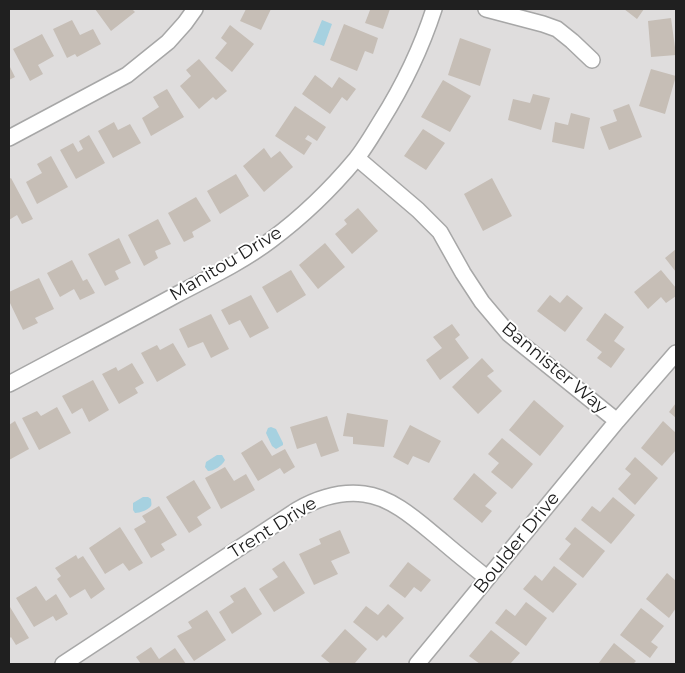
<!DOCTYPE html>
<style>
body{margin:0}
#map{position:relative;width:685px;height:673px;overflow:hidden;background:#f1eee7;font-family:Montserrat,sans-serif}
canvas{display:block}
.frame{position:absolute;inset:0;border:10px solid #202020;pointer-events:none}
</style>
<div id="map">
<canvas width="685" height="673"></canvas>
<div class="frame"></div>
</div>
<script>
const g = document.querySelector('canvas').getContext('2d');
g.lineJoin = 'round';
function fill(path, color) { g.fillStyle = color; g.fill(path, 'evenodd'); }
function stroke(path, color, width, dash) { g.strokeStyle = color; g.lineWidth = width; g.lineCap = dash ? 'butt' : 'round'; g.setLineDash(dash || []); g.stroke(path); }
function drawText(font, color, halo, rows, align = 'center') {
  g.font = font + ' Montserrat,sans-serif'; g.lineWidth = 4; g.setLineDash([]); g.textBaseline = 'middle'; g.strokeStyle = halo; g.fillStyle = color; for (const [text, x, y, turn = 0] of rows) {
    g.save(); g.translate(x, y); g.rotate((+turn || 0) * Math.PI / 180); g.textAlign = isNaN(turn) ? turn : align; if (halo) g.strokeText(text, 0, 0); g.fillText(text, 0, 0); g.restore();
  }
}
const residential = new Path2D(`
 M 9,9 L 676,9 L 676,664 L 9,664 Z`);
const water = new Path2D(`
 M 322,20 L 332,24 L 324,46 L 313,42 Z
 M 271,427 L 276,429 L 283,443 L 283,445 L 276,449 L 272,446 L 266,433 L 268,428 Z
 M 217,455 L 222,455 L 225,460 C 222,466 214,471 208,471 L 205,467 L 206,462 Z
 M 143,497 L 148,497 L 151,499 C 151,502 152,504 151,506 C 148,510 140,513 135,513 L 133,510 L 133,503 Z`);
const building = new Path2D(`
 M 95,9 L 132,9 L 135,12 L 111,31 Z
 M 246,9 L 271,9 L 261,30 L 240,21 Z
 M 367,9 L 390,9 L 383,29 L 365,23 L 370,10 Z
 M 624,9 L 644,9 L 637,19 Z
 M 671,18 L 676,55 L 651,57 L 648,21 Z
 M 72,20 L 80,35 L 93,29 L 101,44 L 77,57 L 75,54 L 67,58 L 53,29 Z
 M 344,24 L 378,38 L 373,54 L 365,51 L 357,71 L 330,60 Z
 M 230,25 L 254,44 L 232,72 L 215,58 L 227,43 L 221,38 Z
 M 42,34 L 54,56 L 38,65 L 43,74 L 30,81 L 13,49 Z
 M 460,38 L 491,49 L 480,86 L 448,75 Z
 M 199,59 L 227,91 L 216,100 L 213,97 L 199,109 L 180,86 L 191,76 L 186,70 Z
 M 9,65 L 15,77 L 9,80 Z
 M 651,69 L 676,76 L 665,114 L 639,106 Z
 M 315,75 L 332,88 L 339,77 L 356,89 L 347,101 L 342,97 L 330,114 L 302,94 Z
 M 443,80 L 471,96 L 450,132 L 421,117 Z
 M 167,89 L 184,117 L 151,136 L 142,118 L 159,107 L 153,97 Z
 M 533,94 L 550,98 L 541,130 L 508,120 L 513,99 L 530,103 Z
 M 629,104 L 642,137 L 609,150 L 600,127 L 617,121 L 613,110 Z
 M 295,106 L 326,127 L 317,141 L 308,135 L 305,139 L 312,143 L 304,155 L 275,136 Z
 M 571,113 L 590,118 L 584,149 L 552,142 L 555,122 L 568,125 Z
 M 114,122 L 118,130 L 130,124 L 141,143 L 113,158 L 98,131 Z
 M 423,129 L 445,143 L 426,170 L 404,156 Z
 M 89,135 L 105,163 L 76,179 L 60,150 L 73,143 L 78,152 L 83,149 L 79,141 Z
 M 264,148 L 271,158 L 280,151 L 293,167 L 264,192 L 243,166 Z
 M 51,156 L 68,187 L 37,204 L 26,182 L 42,173 L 37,164 Z
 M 236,174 L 249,196 L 220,214 L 207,191 Z
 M 11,178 L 33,219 L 22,224 L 17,215 L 9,220 L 9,179 Z
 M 492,178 L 512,216 L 483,231 L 464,194 Z
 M 196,197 L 211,221 L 192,232 L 194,237 L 184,242 L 168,213 Z
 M 358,208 L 378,231 L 352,254 L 335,234 L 347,224 L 344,220 Z
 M 158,219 L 171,244 L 155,251 L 158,258 L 144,266 L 128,235 Z
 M 119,238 L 131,263 L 115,271 L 119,279 L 105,286 L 88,254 Z
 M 325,243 L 345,267 L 318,289 L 299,265 Z
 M 676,249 L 676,272 L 665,258 Z
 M 72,260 L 83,281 L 87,279 L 95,293 L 80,300 L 74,289 L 60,297 L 47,273 Z
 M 291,270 L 306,295 L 277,313 L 262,287 Z
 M 661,270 L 676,288 L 676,296 L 666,303 L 661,297 L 648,309 L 634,292 Z
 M 39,278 L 54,309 L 35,318 L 38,323 L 23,330 L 9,301 L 9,292 Z
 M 251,295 L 269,328 L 250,338 L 240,320 L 229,325 L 221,310 Z
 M 550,295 L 560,303 L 567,295 L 583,308 L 565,332 L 537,311 Z
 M 605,313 L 624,327 L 614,341 L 625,349 L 611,368 L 597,358 L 602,352 L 586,340 Z
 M 211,314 L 229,349 L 211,358 L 203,342 L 188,348 L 179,329 Z
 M 452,324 L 460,335 L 455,339 L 469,358 L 440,380 L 426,360 L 442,348 L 433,337 Z
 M 173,343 L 186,365 L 157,382 L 141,353 L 157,345 L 160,350 Z
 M 482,358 L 494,371 L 487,376 L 502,391 L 478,414 L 452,387 Z
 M 132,363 L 144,383 L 135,388 L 138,393 L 119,404 L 102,374 L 116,367 L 118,371 Z
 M 93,380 L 109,410 L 89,422 L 82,408 L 72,414 L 62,396 Z
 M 534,400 L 564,426 L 540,456 L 509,430 Z
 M 676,403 L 676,418 L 669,412 Z
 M 57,407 L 71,433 L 39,450 L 22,418 L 37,411 L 41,416 Z
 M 347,413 L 388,420 L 384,447 L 353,444 L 353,437 L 343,436 Z
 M 327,416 L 339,451 L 321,457 L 316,443 L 297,449 L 290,427 Z
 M 15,421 L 29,449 L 9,460 L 9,425 Z
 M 663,421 L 676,433 L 676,450 L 662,466 L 641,448 Z
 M 410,425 L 441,441 L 429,463 L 413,456 L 408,465 L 393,457 Z
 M 502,438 L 533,464 L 512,489 L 491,472 L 499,463 L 488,454 Z
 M 262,440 L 272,456 L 285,449 L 295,467 L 284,474 L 280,468 L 258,481 L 241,453 Z
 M 635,457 L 658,478 L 635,505 L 618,489 L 631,474 L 625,469 Z
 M 225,467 L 234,481 L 246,474 L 255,490 L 221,509 L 205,478 Z
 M 474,473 L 497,493 L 485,506 L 492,511 L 482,523 L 453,499 Z
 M 194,480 L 211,508 L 197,517 L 202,525 L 189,533 L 166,497 Z
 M 613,497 L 635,515 L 611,544 L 581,520 L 592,506 L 600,512 Z
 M 159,506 L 177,535 L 161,544 L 165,550 L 151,558 L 134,529 L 146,522 L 142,516 Z
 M 120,527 L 143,563 L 129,571 L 123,563 L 105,574 L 89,548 Z
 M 575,527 L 605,551 L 583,578 L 559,559 L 571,544 L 565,539 Z
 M 340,530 L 350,553 L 331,561 L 338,574 L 314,585 L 299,554 L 321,544 L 319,539 Z
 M 76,555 L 78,559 L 83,556 L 105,589 L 91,599 L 85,589 L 70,598 L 57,579 L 61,576 L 55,568 Z
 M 284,561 L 305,593 L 274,612 L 259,589 L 278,577 L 272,569 Z
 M 408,562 L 431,580 L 421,592 L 414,587 L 405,598 L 389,586 Z
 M 554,566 L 577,584 L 553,613 L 523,589 L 535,575 L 542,581 Z
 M 667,573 L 676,581 L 676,608 L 669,618 L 646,599 Z
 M 36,586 L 46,601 L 56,594 L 68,614 L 56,621 L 53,616 L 34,627 L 16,598 Z
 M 245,587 L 262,614 L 232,634 L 219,612 L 234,602 L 230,596 Z
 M 526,602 L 547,618 L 526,646 L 495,623 L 506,609 L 515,616 Z
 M 388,604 L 404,618 L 386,638 L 383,635 L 377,641 L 353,622 L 366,606 L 378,615 Z
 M 10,607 L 29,638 L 16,645 L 11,637 L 9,639 L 9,608 Z
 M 641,608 L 664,626 L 651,642 L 658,647 L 650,658 L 620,635 Z
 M 207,610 L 226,640 L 194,661 L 177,636 L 192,628 L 188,622 Z
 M 345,629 L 367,649 L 355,663 L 357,664 L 331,664 L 321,656 Z
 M 491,630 L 520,653 L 510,664 L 480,664 L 469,656 Z
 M 614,643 L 636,661 L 633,664 L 598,664 Z
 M 151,647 L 159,659 L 175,648 L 186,664 L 141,664 L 136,657 Z`);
const minor = new Path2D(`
 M 486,9 L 543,24 L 557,29 L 572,41 L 592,60
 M 9,138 L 127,75 L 168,42 L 185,23 L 195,9
 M 357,158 L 418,210 L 440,232 L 463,273 L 482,302 L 509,334 L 617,421
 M 9,384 C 65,354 121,325 176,295 C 208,278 242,262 271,240 C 302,217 331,189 356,159 C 365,148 373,134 381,121 C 403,86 421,49 434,9
 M 63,664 L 297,510 C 318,498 340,491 364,494 C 393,497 421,524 442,541 C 457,554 472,566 487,578
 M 417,664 L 617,421 L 676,353`);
const streetNames = [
 ["Manitou Drive",226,264,-31],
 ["Bannister Way",554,368,40],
 ["Trent Drive",273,528,-32],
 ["Boulder Drive",517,543,-51]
];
fill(residential, '#dfdddd');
fill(water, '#a6d1e0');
fill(building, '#c6beb6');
stroke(minor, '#a7a7a7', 18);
stroke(minor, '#fff', 15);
drawText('18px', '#202020', '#fff', streetNames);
</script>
